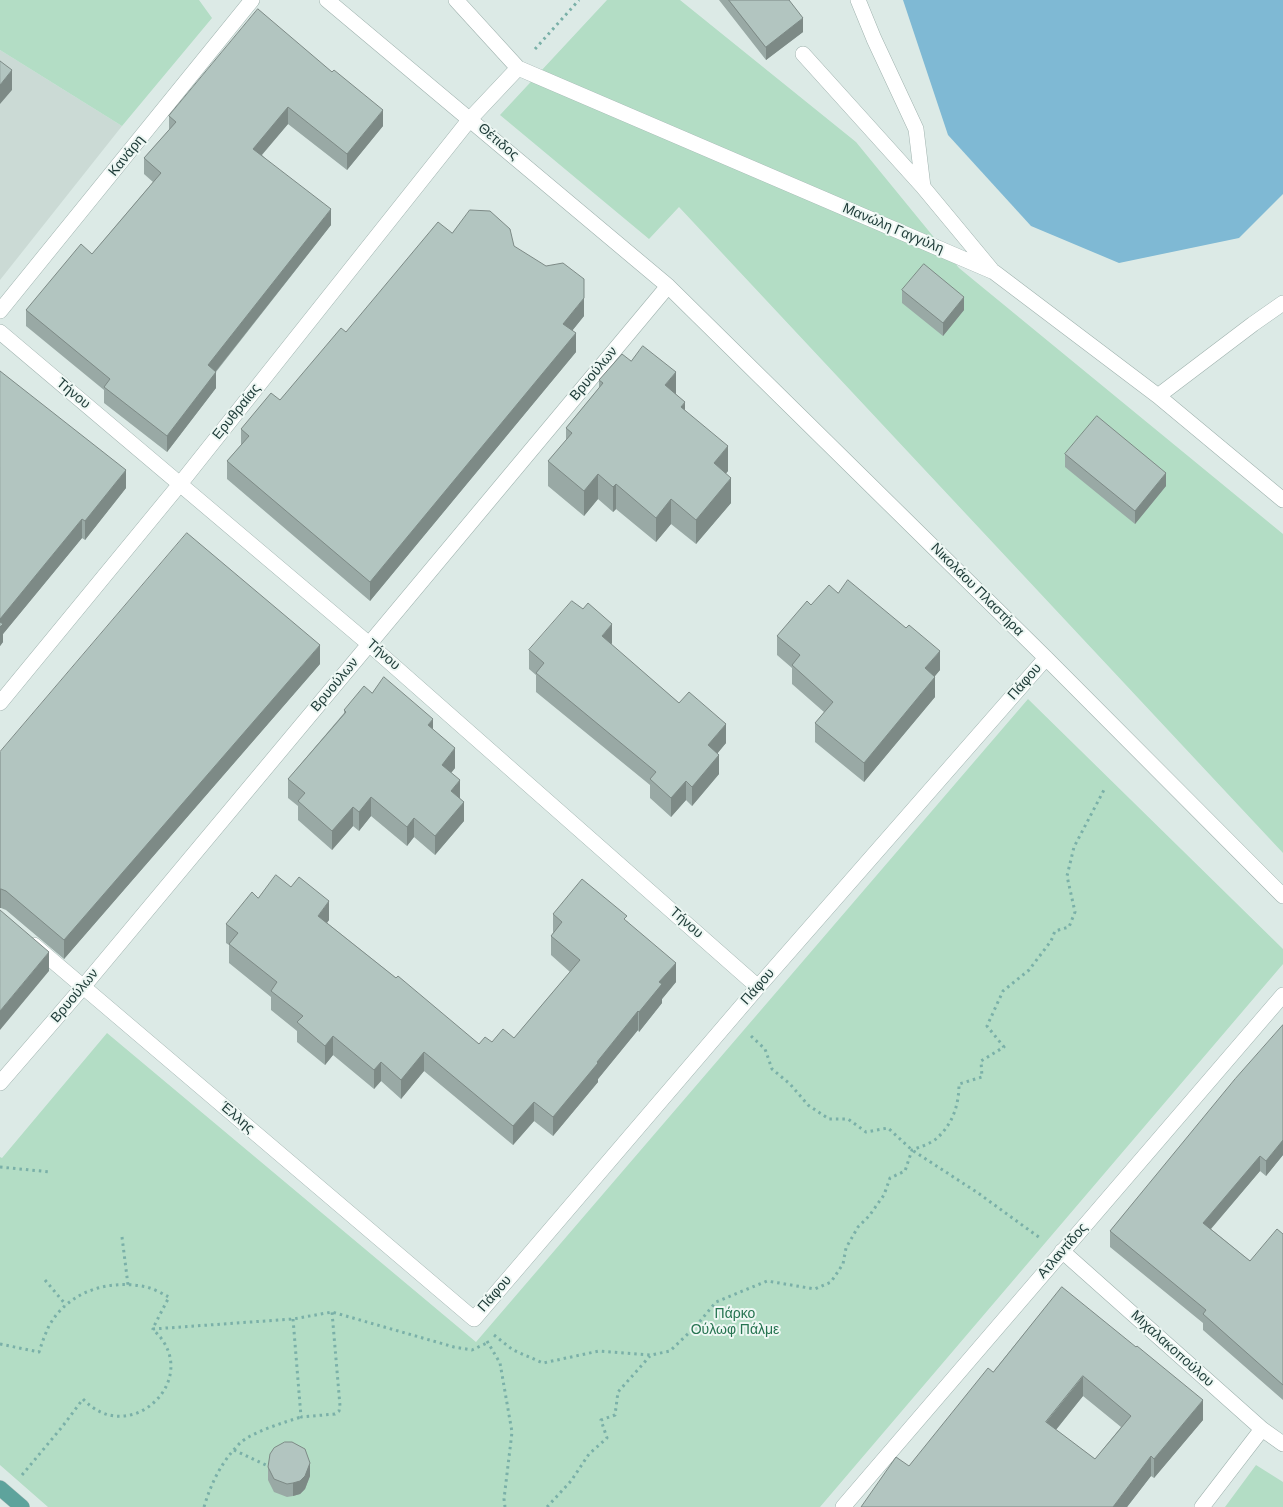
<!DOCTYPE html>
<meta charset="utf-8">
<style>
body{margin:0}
canvas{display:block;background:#dceae6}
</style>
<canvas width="1283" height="1507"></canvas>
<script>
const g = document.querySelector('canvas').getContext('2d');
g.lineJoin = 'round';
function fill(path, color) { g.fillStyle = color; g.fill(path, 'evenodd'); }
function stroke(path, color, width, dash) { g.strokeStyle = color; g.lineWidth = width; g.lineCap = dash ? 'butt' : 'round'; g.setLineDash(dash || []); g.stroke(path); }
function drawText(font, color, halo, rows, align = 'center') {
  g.font = font + ' "DM Sans",sans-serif'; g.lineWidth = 4; g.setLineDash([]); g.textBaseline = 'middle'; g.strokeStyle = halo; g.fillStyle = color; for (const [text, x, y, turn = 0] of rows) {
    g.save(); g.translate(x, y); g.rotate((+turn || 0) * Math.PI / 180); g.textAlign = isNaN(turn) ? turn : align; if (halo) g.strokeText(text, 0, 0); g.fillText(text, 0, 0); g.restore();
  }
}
const built = new Path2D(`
 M 0,50 L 122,126 L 0,280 Z`);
const green = new Path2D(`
 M 0,0 L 199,0 L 212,18 L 122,126 L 0,50 Z
 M 607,0 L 680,0 L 856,142 L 959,268 L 1283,534 L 1283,853 L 679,207 L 649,239 L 500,115 Z
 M 1028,699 L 1283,949 L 1283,964 L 820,1507 L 48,1507 L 0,1465 L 0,1157 L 2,1158 L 107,1033 L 476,1342 Z
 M 1256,1465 L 1283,1482 L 1283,1507 L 1225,1507 Z`);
const water = new Path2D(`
 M 903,0 L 1283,0 L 1283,194 L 1239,238 L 1119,263 L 1031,226 L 948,135 Z`);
const path = new Path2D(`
 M 535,49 L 579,0
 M 751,1036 L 765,1049 L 772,1069 L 790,1084 L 808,1105 L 829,1119 L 848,1119 L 866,1132 L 888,1128 L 912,1150 L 978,1193 L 1040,1238
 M 0,1167 L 51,1172
 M 122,1237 L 128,1285
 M 45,1280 L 66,1305
 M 293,1319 L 301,1417 L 335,1414 L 339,1411 L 340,1406 L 332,1312
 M 494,1335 L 513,1350 L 543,1363 L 599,1351 L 651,1355 L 670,1351 L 696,1326 L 716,1302 L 767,1281 L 815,1289 L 831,1282 L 843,1264 L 846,1248 L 858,1227 L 869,1216 L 884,1195 L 890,1178 L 905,1171 L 912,1150 C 919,1147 931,1144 937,1138 C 953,1124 959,1104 959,1084 L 982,1077 L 981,1061 L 1004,1047 L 987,1026 L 1003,991 L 1029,970 L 1051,941 L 1055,931 L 1069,927 L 1075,912 L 1067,876 L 1074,847 L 1105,788
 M 487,1341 L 500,1363 L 512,1432 L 504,1499 L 505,1507
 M 0,1344 L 39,1352 C 42,1343 45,1334 49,1326 C 67,1293 105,1280 141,1286 C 151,1287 161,1293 169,1297 L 153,1328
 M 234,1450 L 270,1467
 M 22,1475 L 62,1427 L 83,1399 C 127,1446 194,1387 163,1341 C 160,1336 156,1333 153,1329 L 293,1319 L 332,1312 L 454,1347 L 472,1350 L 487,1343
 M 204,1507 C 211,1483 222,1461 240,1443 C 252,1432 285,1422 301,1417
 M 547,1507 L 571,1481 L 589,1454 L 607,1438 L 601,1420 L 615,1415 L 618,1392 L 650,1356`);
const minor = new Path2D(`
 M 327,0 L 668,286 L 1046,658 L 1283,896
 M 456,0 L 518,68
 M 858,0 L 874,39 L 916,129 L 923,187
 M 803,54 L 923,187 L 991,269
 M 0,311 L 252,0
 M 0,332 L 369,644 L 758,987
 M 1158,396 L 1253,324 L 1283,303
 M 0,703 L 180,484 L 470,119 L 518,68 L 994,272 L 1158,396 L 1283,500
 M 34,945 L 474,1319 L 758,987 L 1046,658
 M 0,1083 L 83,987 L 668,286
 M 1062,1251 L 1262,1429 L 1283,1444
 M 843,1507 L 1283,995
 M 1202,1507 L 1262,1429`);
const major = new Path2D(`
 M 0,1488 L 22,1507`);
const wall = new Path2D(`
 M 719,0 L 789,0 L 803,32 L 766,60 Z
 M 258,9 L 383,126 L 347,170 L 288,124 L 262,155 L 331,225 L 216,372 L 216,388 L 167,452 L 104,403 L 104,390 L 26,326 L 26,310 L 92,254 L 153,182 L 144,174 L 144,158 L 169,130 L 169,116 Z
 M 452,233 L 514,246 L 584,316 L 572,331 L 576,352 L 370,601 L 227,479 L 227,461 L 241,445 L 241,429 L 280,400 L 346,332 Z
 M 902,290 L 964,310 L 943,336 L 902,303 Z
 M 631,361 L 676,394 L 685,410 L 728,471 L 726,473 L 731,503 L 696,544 L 671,524 L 656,542 L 616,509 L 613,512 L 598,499 L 584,516 L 548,486 L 548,461 L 566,441 L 566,428 L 599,388 L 599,380 Z
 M 0,371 L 126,488 L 85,540 L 82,538 L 3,634 L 3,642 L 0,646 Z
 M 1065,454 L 1166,486 L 1135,524 L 1065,467 Z
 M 838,593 L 940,670 L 934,677 L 935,697 L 864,782 L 815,742 L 815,723 L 824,712 L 792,684 L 792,668 L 777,655 L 777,636 L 811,605 Z
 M 612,643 L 611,645 L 726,743 L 717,753 L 719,774 L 692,806 L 686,800 L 671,817 L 650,798 L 650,785 L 536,692 L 536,675 L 529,669 L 529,650 Z
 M 320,664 L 64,959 L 6,910 L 1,908 L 0,752 Z
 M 372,693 L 433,729 L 455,768 L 451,773 L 460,798 L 464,821 L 435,855 L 414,837 L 407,846 L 371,816 L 359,831 L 353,826 L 332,850 L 298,820 L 298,806 L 288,798 L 288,779 L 344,713 L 344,710 Z
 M 258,898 L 329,920 L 327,923 L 479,1044 L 514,1038 L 570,972 L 551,955 L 551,936 L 553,933 L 553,914 L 627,921 L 676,982 L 662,999 L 662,1003 L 639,1032 L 638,1030 L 598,1079 L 598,1082 L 553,1136 L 534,1121 L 513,1145 L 424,1071 L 401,1099 L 381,1081 L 374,1089 L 333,1055 L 325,1065 L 297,1042 L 297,1031 L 271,1010 L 271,997 L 229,963 L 229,945 L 226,943 L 226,924 Z
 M 1283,1025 L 1283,1155 L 1266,1176 L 1260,1171 L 1211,1229 L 1250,1261 L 1283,1234 L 1283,1400 L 1203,1330 L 1203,1323 L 1110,1247 L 1110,1231 Z
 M 1062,1287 L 1203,1420 L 1154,1478 L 1151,1476 L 1127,1507 L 861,1507 L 909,1466 L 993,1372 ZM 1083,1396 L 1121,1427 L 1095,1459 L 1056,1430 Z
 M 268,1467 L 310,1476 L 305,1489 L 300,1494 L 293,1496 L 287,1497 L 274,1492 L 268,1480 Z`);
const shadedWall = new Path2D(`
 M 803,18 L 803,32 L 766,60 L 766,47 Z
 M 12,70 L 12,90 L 0,104 L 0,85 Z
 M 288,107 L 288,124 L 253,165 L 253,149 Z
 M 383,110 L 383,126 L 347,170 L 347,154 Z
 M 331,209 L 331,225 L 208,381 L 208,365 Z
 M 964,297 L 964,310 L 943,336 L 943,323 Z
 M 584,298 L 584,316 L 563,342 L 563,324 Z
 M 576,333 L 576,352 L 370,601 L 370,582 Z
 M 216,372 L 216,388 L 167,452 L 167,436 Z
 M 676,372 L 676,397 L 665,385 Z
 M 685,402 L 685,427 L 681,407 Z
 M 728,446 L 728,471 L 714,488 L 714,463 Z
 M 126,470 L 126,488 L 85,540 L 85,521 Z
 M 1166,473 L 1166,486 L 1135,524 L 1135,511 Z
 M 598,474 L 598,499 L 584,516 L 584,491 Z
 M 731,478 L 731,503 L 696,544 L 696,520 Z
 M 616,484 L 616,509 L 613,512 L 613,487 Z
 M 671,499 L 671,524 L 656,542 L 656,518 Z
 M 82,519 L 82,538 L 3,634 L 3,642 L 0,646 L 0,619 Z
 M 612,624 L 612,643 L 602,655 L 602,636 Z
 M 320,645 L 320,664 L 64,959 L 64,940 Z
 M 940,651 L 940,670 L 925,688 L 925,668 Z
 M 935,677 L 935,697 L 864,782 L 864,763 Z
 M 433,719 L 433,738 L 428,725 Z
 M 726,724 L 726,743 L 708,765 L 708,745 Z
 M 455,748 L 455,768 L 442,784 L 442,765 Z
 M 719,755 L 719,774 L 692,806 L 692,787 Z
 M 460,780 L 460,799 L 451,791 Z
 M 686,781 L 686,800 L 671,817 L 671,798 Z
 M 371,797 L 371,816 L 359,831 L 359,812 Z
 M 464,802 L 464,821 L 435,855 L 435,836 Z
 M 353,807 L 353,826 L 332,850 L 332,831 Z
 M 414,818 L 414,837 L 407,846 L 407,827 Z
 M 0,889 L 1,889 L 1,908 L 0,908 Z
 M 329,901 L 329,920 L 318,935 L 318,916 Z
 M 49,952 L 49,971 L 0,1030 L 0,1011 Z
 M 676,963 L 676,982 L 662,999 L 662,1003 L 639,1032 L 639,1012 L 659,982 Z
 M 638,1011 L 638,1030 L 598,1079 L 598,1082 L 553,1136 L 553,1117 Z
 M 333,1036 L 333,1055 L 325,1065 L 325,1046 Z
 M 424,1052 L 424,1071 L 401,1099 L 401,1080 Z
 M 381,1062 L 381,1081 L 374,1089 L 374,1070 Z
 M 534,1102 L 534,1121 L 513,1145 L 513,1126 Z
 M 1283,1140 L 1283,1155 L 1266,1176 L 1266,1161 Z
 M 1260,1156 L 1260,1171 L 1203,1238 L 1203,1223 Z
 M 1083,1376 L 1083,1396 L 1046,1442 L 1046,1422 Z
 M 1203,1400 L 1203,1420 L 1154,1478 L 1154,1459 Z
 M 1151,1456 L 1151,1476 L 1127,1507 L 1113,1507 Z
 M 310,1463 L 310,1476 L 305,1489 L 300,1494 L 293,1496 L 293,1483 Z`);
const building = new Path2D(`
 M 729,0 L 789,0 L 803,18 L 766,47 Z
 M 258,9 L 332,72 L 334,70 L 383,110 L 347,154 L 288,107 L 253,149 L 331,209 L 208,365 L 216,372 L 167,436 L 104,387 L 110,379 L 26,310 L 81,244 L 92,254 L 161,173 L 144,158 L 176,122 L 169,116 Z
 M 0,61 L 12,70 L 0,85 Z
 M 470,210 L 490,211 L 510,229 L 514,246 L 546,266 L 563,263 L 584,279 L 584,298 L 563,324 L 576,333 L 370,582 L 227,461 L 249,436 L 241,429 L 271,393 L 280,400 L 341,328 L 346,332 L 438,222 L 452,233 Z
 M 924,264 L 964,297 L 943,323 L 902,290 Z
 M 643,346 L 676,372 L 665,385 L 685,402 L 681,407 L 728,446 L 714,463 L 731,478 L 696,520 L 671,499 L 656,518 L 616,484 L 613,487 L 598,474 L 584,491 L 548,461 L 572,433 L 566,428 L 603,383 L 599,380 L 622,354 L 631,361 Z
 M 0,371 L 126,470 L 85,521 L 82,519 L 0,619 Z
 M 1097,416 L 1166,473 L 1135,511 L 1065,454 Z
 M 187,533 L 320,645 L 64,940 L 6,891 L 1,889 L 0,889 L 0,752 Z
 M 848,580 L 906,628 L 909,625 L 940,651 L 925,668 L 935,677 L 864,763 L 815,723 L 833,702 L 792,665 L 800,655 L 777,636 L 807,601 L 811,605 L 829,585 L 838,593 Z
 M 572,601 L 583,609 L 588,603 L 612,624 L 602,636 L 679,703 L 689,692 L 726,724 L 708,745 L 719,755 L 692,787 L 686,781 L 671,798 L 650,779 L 656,772 L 536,673 L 544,663 L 529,650 Z
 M 0,622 L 3,624 L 0,627 Z
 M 384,677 L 433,719 L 428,725 L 455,748 L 442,765 L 460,780 L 451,791 L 464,802 L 435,836 L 414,818 L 407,827 L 371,797 L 359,812 L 353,807 L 332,831 L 298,801 L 305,793 L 288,779 L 346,712 L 344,710 L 364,686 L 372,693 Z
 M 276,875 L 291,887 L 299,877 L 329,901 L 318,916 L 396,978 L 398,976 L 479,1044 L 485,1037 L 492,1042 L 503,1029 L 514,1038 L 580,960 L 551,936 L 562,922 L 553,914 L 582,879 L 627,916 L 624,919 L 676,963 L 659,982 L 662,984 L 639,1012 L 638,1011 L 597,1062 L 598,1063 L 553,1117 L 534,1102 L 513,1126 L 424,1052 L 401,1080 L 381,1062 L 374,1070 L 333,1036 L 325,1046 L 297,1022 L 303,1016 L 271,991 L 277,982 L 229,944 L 238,933 L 226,924 L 252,892 L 258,898 Z
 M 0,910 L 49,952 L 0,1011 Z
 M 1283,1025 L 1283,1140 L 1266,1161 L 1260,1156 L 1203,1223 L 1250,1261 L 1277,1229 L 1283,1234 L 1283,1385 L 1203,1314 L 1206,1310 L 1110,1231 L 1235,1079 Z
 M 1062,1287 L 1136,1347 L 1137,1346 L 1203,1400 L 1154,1459 L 1151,1456 L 1113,1507 L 861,1507 L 896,1457 L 909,1466 L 988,1368 L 993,1372 ZM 1083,1376 L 1131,1416 L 1095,1459 L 1046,1422 Z
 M 285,1442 L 292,1442 L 305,1449 L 310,1463 L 305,1476 L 300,1481 L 293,1483 L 287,1484 L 274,1479 L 268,1467 L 270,1454 L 274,1448 Z`);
const streetNames = [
 ["Θέτιδος",498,142,40],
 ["Κανάρη",127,156,-51],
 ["Μανώλη Γαγγύλη",893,229,23],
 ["Βρυούλων",594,374,-50],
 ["Τήνου",73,394,40],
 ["Ερυθραίας",237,412,-51],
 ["Νικολάου Πλαστήρα",977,590,45],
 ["Τήνου",383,655,41],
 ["Πάφου",1025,682,-49],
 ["Βρυούλων",335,685,-50],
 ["Τήνου",686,923,41],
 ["Πάφου",758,987,-49],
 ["Βρυούλων",75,996,-50],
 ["Έλλης",237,1118,40],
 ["Ατλαντίδος",1063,1251,-49],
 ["Πάφου",495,1294,-49],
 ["Μιχαλακοπούλου",1172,1349,42]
];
const parkNames = [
 ["Πάρκο",735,1314],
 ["Ούλωφ Πάλμε",735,1330]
];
fill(built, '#cbdad5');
fill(green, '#b3ddc5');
fill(water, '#7fb9d4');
stroke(minor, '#9fb2ae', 16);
stroke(major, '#bbc4c3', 16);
stroke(path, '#7ab0a8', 3, [2.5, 4]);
stroke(minor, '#fff', 15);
stroke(major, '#5ea39c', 15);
fill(wall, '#99a9a5');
fill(shadedWall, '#7d8a86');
fill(building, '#b2c5c0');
stroke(building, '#7d8a86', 1);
drawText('14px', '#1d3a37', '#edf7f3', streetNames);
drawText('14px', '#257350', '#edf7f3', parkNames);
</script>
